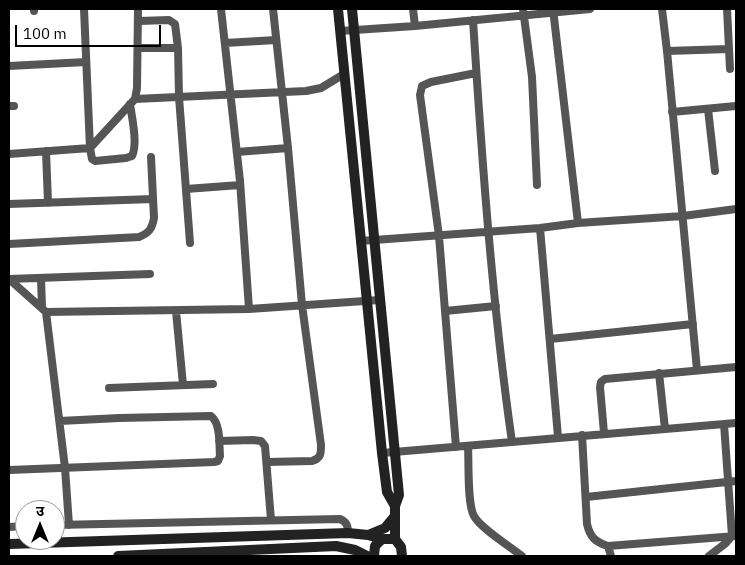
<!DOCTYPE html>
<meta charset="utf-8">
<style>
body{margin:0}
#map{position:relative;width:745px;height:565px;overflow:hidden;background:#fff;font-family:"IBM Plex Sans","Noto Sans Devanagari",sans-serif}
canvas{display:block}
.frame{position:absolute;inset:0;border:10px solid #000;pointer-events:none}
.north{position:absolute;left:15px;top:500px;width:50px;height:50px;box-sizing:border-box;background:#fff;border:1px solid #999;border-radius:50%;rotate:0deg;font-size:14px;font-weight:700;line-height:20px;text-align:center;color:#000}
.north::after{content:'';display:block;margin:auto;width:18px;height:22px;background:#000;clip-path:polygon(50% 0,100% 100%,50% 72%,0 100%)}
.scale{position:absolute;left:15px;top:25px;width:146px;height:22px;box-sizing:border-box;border:2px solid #000;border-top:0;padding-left:6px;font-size:15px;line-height:18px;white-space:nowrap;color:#000;-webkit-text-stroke:4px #fff;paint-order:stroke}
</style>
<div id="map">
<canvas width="745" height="565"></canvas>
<div class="frame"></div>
<div class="north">उ</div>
<div class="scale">100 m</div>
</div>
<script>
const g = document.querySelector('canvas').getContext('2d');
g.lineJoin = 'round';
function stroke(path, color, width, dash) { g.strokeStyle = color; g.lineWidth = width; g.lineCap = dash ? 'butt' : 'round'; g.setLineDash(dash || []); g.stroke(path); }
const street = new Path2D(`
 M 34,9 L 34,11
 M 84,9 L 90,148 L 92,159 L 95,161 L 126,158 L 132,156 C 138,144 132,118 130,104
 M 221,9 L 240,181 L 249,309
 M 273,9 L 288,148
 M 413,9 L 415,26
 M 523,9 L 532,77 L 537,185
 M 553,9 L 578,223
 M 662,9 L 667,51 L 729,49
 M 727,9 L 730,69
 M 473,20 C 482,161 492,302 512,442
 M 139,21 L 169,20 L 175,24 L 178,48 L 179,97 L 190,243
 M 340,31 L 415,26 L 590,9
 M 225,43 L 276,40
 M 138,48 L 178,48
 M 667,51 L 697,370
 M 9,66 L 86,62
 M 135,99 L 137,88 L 138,9
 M 9,106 L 14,106
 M 708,109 L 715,171
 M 672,112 L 736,106
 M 46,151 L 48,203
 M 237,152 L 288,148 L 302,305 L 321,445 C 321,454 321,458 312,461 L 267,462
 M 9,154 L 90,148 L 135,99 L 306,91 L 321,88 L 344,74
 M 186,189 L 240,185
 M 9,204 L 153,199
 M 540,228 L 558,437
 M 360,241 L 540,228 L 578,223 L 683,216 L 736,209
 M 9,244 L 139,237 C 149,233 152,229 154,218 L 151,157
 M 41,278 L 42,308
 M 9,279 L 46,312 L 249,309 L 379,300
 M 9,279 L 150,274
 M 176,311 L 183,385
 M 445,311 L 439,236 L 420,95 L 422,86 L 431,82 L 476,73
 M 46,312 L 65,468 L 69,525
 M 550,339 L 693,324
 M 659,373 L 665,429
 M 109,388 L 213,384
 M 604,433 L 600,387 L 601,382 L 605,379 L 736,367
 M 582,435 L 587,524 C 590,537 595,542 608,546 L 736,536
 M 219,441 L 253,440 L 261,441 L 265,446 L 271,520
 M 468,446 C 469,462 467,504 474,516 C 480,528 511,547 522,556
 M 456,447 L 445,311 L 496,306
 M 382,453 L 736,423
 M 9,470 L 214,462 L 218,461 L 220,456 C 219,445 221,424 211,416 L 119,418 L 60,421
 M 586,497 L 736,481
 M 55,525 L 340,519 C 347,522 348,526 348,533
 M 9,527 L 25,526
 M 608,546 L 611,556
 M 709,556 L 726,543 L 732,536 L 724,424`);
const secondary = new Path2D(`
 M 338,9 L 382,453 L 387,492 L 395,506
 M 352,9 L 399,495 L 395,506 L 395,539
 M 368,535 L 385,528 L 395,516
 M 9,544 L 348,533 L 368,535 L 382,539 L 395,539 L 401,547 L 402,556
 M 118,556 L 336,546 L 355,550 L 367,556
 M 374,556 L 375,546 L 382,539`);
stroke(street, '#555', 8);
stroke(secondary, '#222', 10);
</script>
